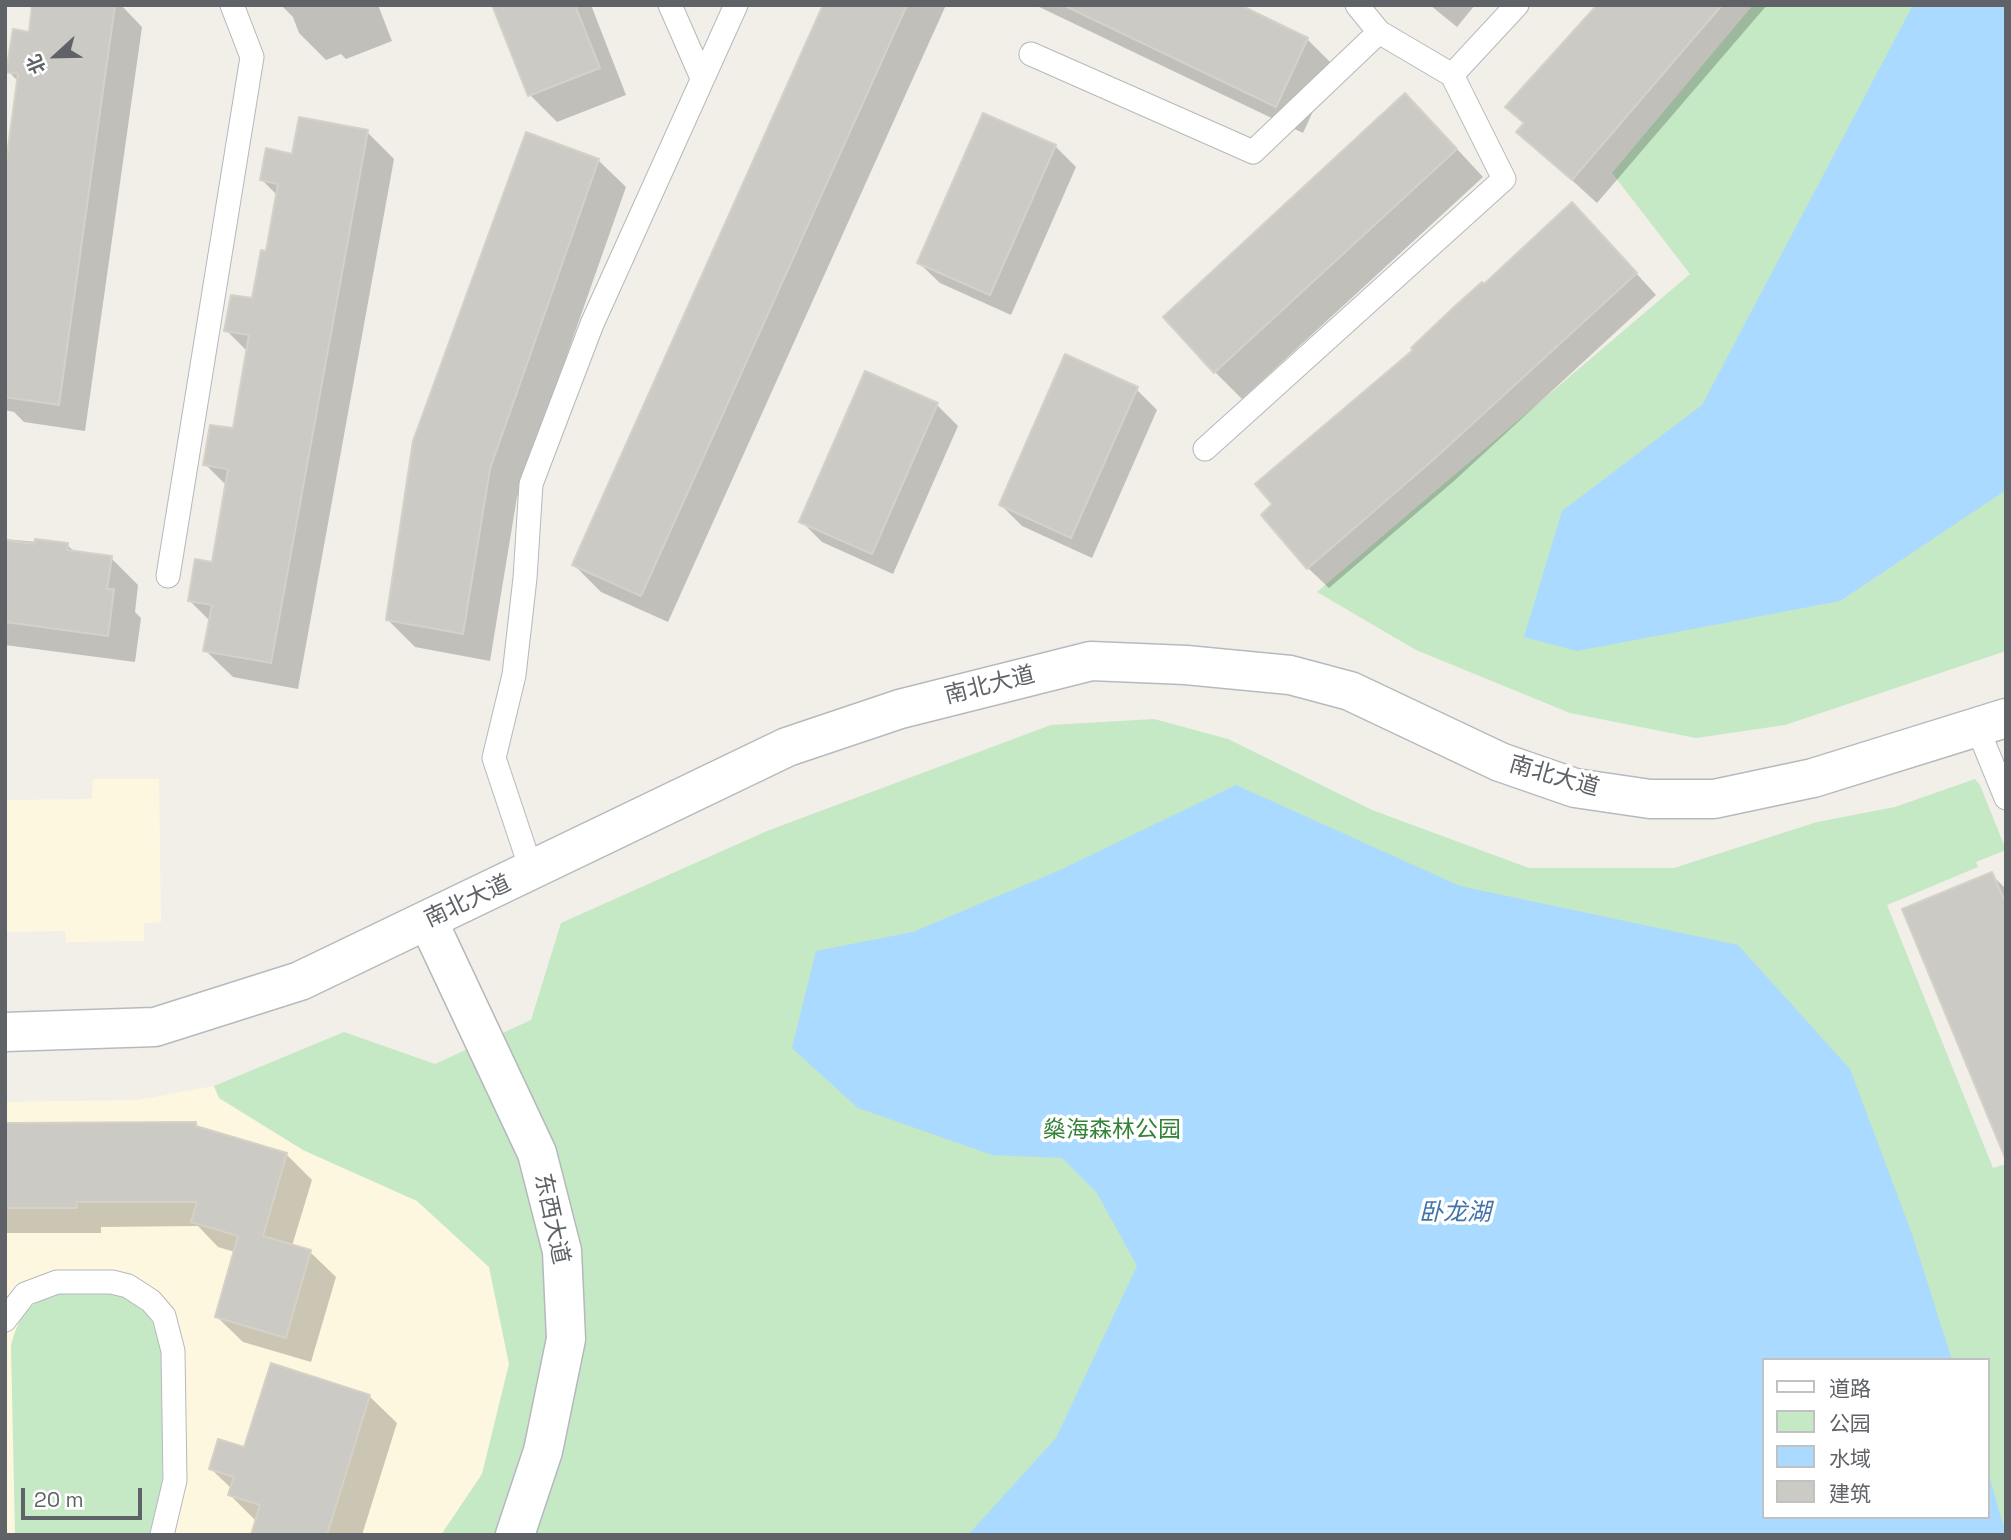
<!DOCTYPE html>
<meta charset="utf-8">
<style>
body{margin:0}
#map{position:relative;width:2011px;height:1540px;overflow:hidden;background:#f1efe8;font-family:"Space Grotesk","Noto Sans SC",sans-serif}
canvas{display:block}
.frame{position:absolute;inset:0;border:7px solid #5f6368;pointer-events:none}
.legend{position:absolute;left:1762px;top:1358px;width:228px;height:161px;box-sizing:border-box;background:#fff;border:2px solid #bfc1c3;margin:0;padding:9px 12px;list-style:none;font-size:21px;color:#5f6368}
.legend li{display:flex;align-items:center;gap:14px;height:35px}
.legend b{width:35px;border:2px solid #bfc1c3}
.north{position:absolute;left:21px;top:21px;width:70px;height:70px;-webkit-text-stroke:5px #fff;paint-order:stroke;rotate:248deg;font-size:19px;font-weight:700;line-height:28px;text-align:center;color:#5f6368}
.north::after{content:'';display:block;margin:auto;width:24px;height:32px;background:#5f6368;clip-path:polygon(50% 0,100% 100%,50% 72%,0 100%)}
.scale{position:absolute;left:21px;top:1488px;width:121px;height:32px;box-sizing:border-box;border:4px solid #5f6368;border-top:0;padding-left:9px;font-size:21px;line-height:24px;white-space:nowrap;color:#5f6368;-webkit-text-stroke:5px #fff;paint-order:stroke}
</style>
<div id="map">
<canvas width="2011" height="1540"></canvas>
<div class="frame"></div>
<ul class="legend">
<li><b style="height:9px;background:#fff"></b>道路</li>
<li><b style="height:19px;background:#c5e8c5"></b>公园</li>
<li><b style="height:19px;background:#aadaff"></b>水域</li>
<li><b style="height:19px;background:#cccac5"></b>建筑</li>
</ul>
<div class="north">北</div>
<div class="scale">20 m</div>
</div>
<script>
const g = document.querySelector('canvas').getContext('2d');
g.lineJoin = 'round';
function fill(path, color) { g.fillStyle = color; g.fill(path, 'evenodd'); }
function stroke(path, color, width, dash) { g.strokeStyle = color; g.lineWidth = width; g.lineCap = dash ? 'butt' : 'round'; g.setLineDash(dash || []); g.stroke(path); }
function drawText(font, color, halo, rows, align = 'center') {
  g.font = font + ' "Space Grotesk","Noto Sans SC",sans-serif'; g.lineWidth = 7; g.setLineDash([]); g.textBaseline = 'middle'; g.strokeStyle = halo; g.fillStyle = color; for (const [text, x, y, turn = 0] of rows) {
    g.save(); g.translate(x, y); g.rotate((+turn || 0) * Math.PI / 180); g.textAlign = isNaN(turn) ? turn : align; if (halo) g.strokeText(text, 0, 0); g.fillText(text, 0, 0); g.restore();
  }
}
const commercial = new Path2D(`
 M 93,779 L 159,779 L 161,922 L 144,923 L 144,941 L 66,942 L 65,931 L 5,932 L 5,800 L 92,799 Z
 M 214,1086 L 219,1098 L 303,1150 L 417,1201 L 489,1267 L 509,1364 L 482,1474 L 441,1535 L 5,1535 L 5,1102 L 137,1100 Z`);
const green = new Path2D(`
 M 1753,5 L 2006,5 L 2006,651 L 1785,725 L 1696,738 L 1570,713 L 1416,650 L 1317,592 L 1690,274 L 1612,173 Z
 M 1154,719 L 1228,739 L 1372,810 L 1529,868 L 1674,868 L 1817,822 L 1895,807 L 1975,779 L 1980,785 L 2006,850 L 1976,862 L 1978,867 L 1887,905 L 1993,1168 L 2006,1164 L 2006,1535 L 441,1535 L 482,1474 L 509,1364 L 489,1267 L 417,1201 L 303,1150 L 219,1098 L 214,1086 L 344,1032 L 435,1064 L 531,1020 L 561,923 L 767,831 L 1051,725 ZM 1764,1360 L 1988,1360 L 1988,1517 L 1764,1517 Z
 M 54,1294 L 117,1294 L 139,1304 L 153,1323 L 161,1350 L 163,1488 L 151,1535 L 15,1535 L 11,1346 C 18,1319 26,1304 54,1294 Z`);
const water = new Path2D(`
 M 1913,5 L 2006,5 L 2006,490 L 1840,601 L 1577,651 L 1524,637 L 1562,511 L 1702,405 Z
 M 1236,785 L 1460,886 L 1738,945 L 1850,1069 L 1912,1234 L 1952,1360 L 1764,1360 L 1764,1517 L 1988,1517 L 1988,1472 L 2006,1535 L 968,1535 L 1056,1438 L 1137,1266 L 1097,1193 L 1062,1158 L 992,1155 L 858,1108 L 792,1048 L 816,951 L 913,932 L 1060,870 Z`);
const shadow = new Path2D(`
 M 34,5 L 121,5 L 142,27 L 85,431 L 24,422 L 14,412 L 5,410 L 5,170 L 19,82 L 8,71 L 30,34 Z
 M 281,5 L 378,5 L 392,41 L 346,59 L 341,54 L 326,60 L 299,33 L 293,17 Z
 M 494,5 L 591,5 L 626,95 L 557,122 L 530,95 Z
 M 825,5 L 946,5 L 668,622 L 601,592 L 574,565 Z
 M 1035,5 L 1236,5 L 1307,39 L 1334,66 L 1303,133 Z
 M 1430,5 L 1475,5 L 1457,27 Z
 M 1599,5 L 1767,5 L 1597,203 L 1519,132 L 1526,124 L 1508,107 Z
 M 1432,122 L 1483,177 L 1242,399 L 1215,372 Z
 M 367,132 L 394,159 L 298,689 L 233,677 L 205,650 L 211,622 L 190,601 L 214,564 L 227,486 L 205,464 L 234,430 L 248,352 L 226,330 L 253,300 L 267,253 L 277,195 L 262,180 L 294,156 Z
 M 1055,146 L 1076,167 L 1011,315 L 940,283 L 919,263 Z
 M 598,160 L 626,187 L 517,497 L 490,661 L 415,647 L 388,620 Z
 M 1593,226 L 1656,295 L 1454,481 L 1329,588 L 1308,568 L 1415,350 L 1484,287 Z
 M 1136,389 L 1157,410 L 1092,558 L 1022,526 L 1001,505 Z
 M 937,405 L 958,426 L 893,574 L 822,542 L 801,521 Z
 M 5,539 L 67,545 L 76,553 L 111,558 L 138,585 L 135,612 L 141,618 L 135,662 L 5,645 Z
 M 1991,874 L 2006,889 L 2006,1156 Z
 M 195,1124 L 201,1130 L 286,1154 L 312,1180 L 292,1246 L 310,1252 L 336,1277 L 311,1362 L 243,1342 L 217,1317 L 235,1252 L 218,1247 L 198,1226 L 101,1227 L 101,1233 L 5,1233 L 5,1127 Z
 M 369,1396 L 397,1423 L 362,1535 L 252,1535 L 256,1521 L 230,1495 L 232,1489 L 211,1469 L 245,1449 Z`);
const building = new Path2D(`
 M 32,5 L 115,5 L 59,405 L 5,397 L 5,170 L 18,74 L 6,72 L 13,29 L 29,32 Z
 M 492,5 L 575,5 L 600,68 L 528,96 Z
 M 823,5 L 907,5 L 641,596 L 572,565 Z
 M 1063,5 L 1240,5 L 1308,38 L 1276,107 Z
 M 1597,5 L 1722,5 L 1572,180 L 1516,132 L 1524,123 L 1505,107 Z
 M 1405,93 L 1457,149 L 1214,373 L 1163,317 Z
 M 983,113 L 1056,145 L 990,295 L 917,263 Z
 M 299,117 L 368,130 L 271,663 L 203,651 L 212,605 L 188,601 L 195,559 L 212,562 L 228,469 L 203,465 L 210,425 L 233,428 L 249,335 L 224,331 L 231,295 L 252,298 L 261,250 L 266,251 L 278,184 L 260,180 L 266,148 L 292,154 Z
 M 526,132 L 599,159 L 490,469 L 463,634 L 386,620 L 413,441 Z
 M 1572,202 L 1637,273 L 1433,460 L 1307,569 L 1261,515 L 1272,504 L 1255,484 L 1413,350 L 1411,348 L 1454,307 L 1482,282 L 1484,284 Z
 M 1065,354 L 1138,387 L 1071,538 L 999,505 Z
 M 865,371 L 938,403 L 872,554 L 799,522 Z
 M 35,539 L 68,543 L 67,550 L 112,556 L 107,589 L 114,589 L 108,636 L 5,622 L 5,540 L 34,544 Z
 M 1992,872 L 2006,904 L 2006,1160 L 1902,909 Z
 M 196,1122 L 196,1126 L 287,1153 L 263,1236 L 311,1250 L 286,1338 L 215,1317 L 238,1236 L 191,1222 L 197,1202 L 76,1202 L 77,1208 L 5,1208 L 5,1123 Z
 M 271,1363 L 370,1395 L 327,1535 L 251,1535 L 260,1505 L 228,1495 L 234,1477 L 209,1469 L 218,1439 L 244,1447 Z`);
const lane = new Path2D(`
 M 670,5 L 702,78
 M 1031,54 L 1253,152 L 1379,32
 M 1452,75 L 1517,5
 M 1205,449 L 1504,179 L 1452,75 L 1379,32 L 1357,5
 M 168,576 L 252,57 L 232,5
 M 1977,727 L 2006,798
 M 532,872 L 494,758 L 514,675 L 525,578 L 531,484 L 592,324 L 736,5
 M 5,1320 L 25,1294 L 57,1282 L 112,1282 L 128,1286 L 151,1301 L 164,1316 L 173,1351 L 175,1480 L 162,1535`);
const street = new Path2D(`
 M 428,921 L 537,1153 L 562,1251 L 566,1339 L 543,1451 L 515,1535`);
const secondary = new Path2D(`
 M 5,1032 L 155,1027 L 300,981 L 787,747 L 900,709 L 1091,661 L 1186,665 L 1290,675 L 1350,691 L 1500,762 L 1575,788 L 1650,799 L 1714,799 L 1813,778 L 2006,718`);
const streetNames = [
 ["南北大道",990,686,-14],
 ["南北大道",1554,777,16],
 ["南北大道",468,902,-25],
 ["东西大道",551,1219,78]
];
const parkNames = [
 ["燊海森林公园",1112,1131]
];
const waterNames = [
 ["卧龙湖",1455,1213]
];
fill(commercial, '#fef7e0');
fill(green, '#c5e8c5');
fill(water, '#aadaff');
fill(shadow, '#0003');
fill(building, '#cccac5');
stroke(building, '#d6d1c6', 2);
stroke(lane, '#b5b8bc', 25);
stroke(street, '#b5b8bc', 41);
stroke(secondary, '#b6babf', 41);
stroke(lane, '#fff', 23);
stroke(street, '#fff', 38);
stroke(secondary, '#fff', 38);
drawText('23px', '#5f6368', '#fff', streetNames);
drawText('23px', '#348238', '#fff', parkNames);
drawText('italic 24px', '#4174aa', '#fff', waterNames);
</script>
